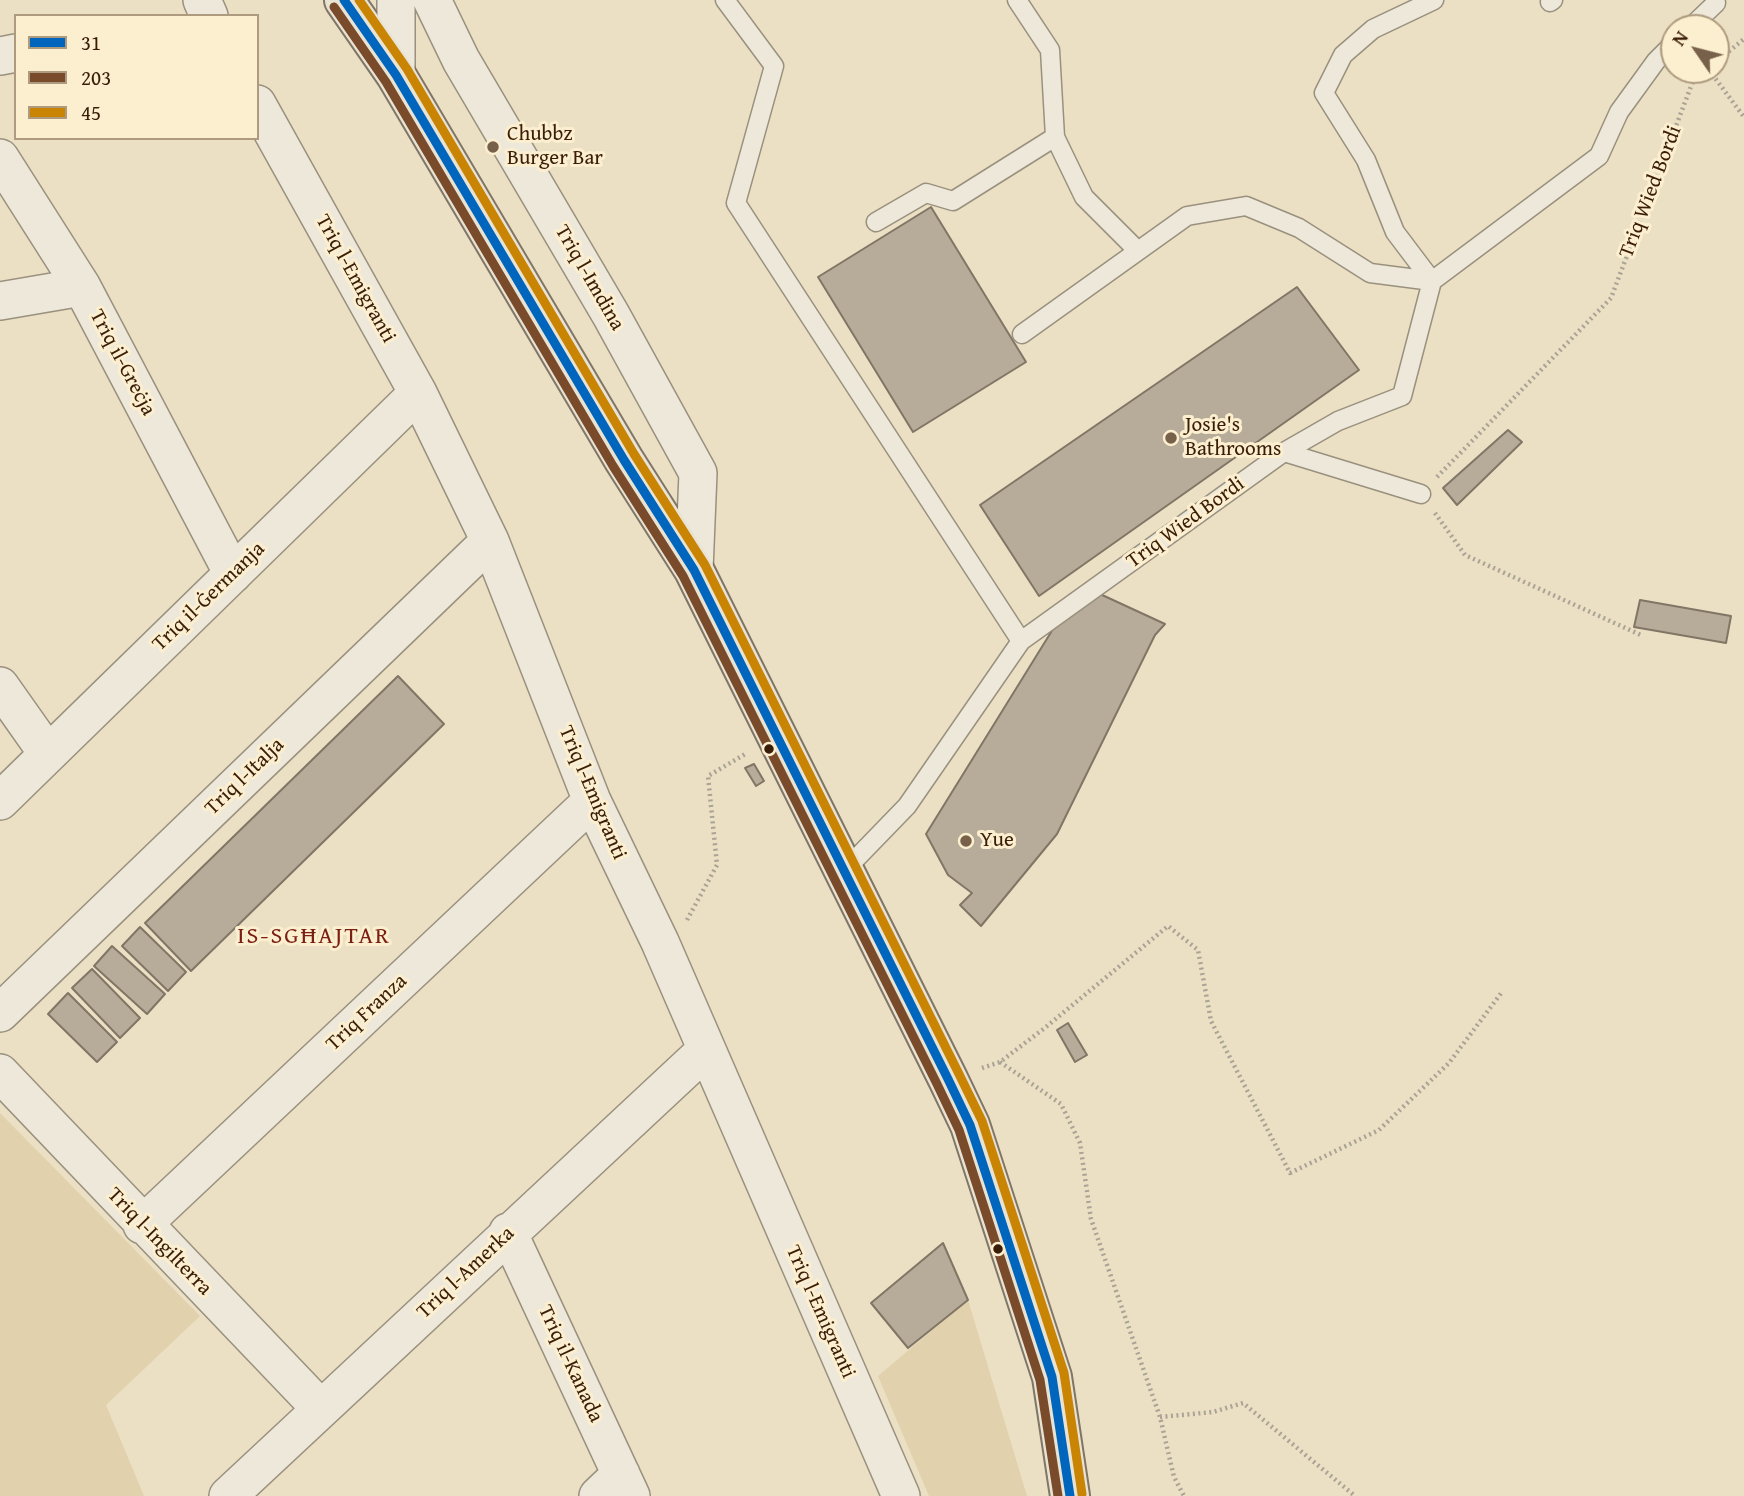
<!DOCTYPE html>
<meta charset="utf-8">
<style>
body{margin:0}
#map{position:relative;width:1744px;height:1496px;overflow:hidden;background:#ebe0c4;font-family:"Gentium Book Plus",serif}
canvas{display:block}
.legend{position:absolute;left:14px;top:14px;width:245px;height:126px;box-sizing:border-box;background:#fcefcf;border:2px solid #ae9b7f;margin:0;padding:9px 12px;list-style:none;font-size:21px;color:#3a1d08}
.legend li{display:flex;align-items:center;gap:14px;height:35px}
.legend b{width:35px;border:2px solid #ae9b7f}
.north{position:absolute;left:1660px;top:14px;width:70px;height:70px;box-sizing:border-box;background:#fcefcf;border:2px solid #ae9b7f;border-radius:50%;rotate:305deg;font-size:19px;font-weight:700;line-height:28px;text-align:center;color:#3a1d08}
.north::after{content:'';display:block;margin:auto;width:24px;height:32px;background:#78614a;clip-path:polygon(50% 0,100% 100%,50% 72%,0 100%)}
</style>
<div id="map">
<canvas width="1744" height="1496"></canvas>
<ul class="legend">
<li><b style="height:9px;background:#0065bd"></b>31</li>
<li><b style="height:9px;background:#7a4b2a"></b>203</li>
<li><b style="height:9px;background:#c88402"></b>45</li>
</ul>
<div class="north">N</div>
</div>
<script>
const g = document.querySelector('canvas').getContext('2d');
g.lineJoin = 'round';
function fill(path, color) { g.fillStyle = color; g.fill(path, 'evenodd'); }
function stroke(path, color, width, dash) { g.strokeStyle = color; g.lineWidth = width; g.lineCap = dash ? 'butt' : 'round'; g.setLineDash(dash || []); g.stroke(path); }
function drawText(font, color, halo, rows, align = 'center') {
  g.font = font + ' "Gentium Book Plus",serif'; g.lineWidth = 6; g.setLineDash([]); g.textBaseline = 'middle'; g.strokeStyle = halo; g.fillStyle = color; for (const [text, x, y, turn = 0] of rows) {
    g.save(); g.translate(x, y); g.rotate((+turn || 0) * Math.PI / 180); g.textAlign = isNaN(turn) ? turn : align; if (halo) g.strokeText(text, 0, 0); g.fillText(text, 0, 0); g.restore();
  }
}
const green = new Path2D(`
 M 0,1113 L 200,1316 L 106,1405 L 144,1496 L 0,1496 Z
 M 968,1300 L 1027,1496 L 929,1496 L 878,1376 Z`);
const building = new Path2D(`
 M 931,207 L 1026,362 L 913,432 L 818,277 Z
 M 1297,287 L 1359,370 L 1039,596 L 980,505 Z
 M 1508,430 L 1522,442 L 1457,505 L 1443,488 Z
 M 1100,594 L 1165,624 L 1155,635 L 1057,834 L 981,926 L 960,905 L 972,893 L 948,875 L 926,834 L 1053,629 Z
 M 1640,600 L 1731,616 L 1726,643 L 1634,627 Z
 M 398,676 L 444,724 L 191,971 L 145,923 Z
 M 754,764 L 764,781 L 756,786 L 745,768 Z
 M 140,927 L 186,972 L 168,991 L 122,946 Z
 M 112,946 L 165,994 L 147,1014 L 94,966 Z
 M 92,969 L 140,1018 L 120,1038 L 72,988 Z
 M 68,993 L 117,1042 L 97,1062 L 48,1014 Z
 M 1068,1023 L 1087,1055 L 1075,1062 L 1057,1030 Z
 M 943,1243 L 968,1300 L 908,1348 L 871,1303 Z`);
const path = new Path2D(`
 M 1716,62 L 1744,39
 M 1709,70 L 1744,117
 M 1437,477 L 1611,298 L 1693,81 L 1707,70
 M 1435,513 L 1465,555 L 1643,636
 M 687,920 L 717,865 L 708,776 L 747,753
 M 1000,1062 L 1061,1104 L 1080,1143 L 1091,1219 L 1160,1417 L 1174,1477 L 1184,1496
 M 982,1068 L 1000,1062 L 1046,1027 L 1168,926 L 1198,950 L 1211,1021 L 1290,1173 L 1379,1130 L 1449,1063 L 1502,992
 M 1160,1417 L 1213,1412 L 1243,1403 L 1355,1496`);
const service = new Path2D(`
 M 725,0 L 774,66 L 736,203 L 1021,641
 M 1017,0 L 1050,50 L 1055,137 L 1084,197 L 1138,251
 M 1550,2 L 1553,0
 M 1690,28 L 1716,3
 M 876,222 L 926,193 L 953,201 L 1055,137
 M 1432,281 L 1395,232 L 1366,160 L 1324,93 L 1343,55 L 1373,29 L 1434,0
 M 1022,334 L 1187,216 L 1246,206 L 1299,228 L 1370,273 L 1432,281
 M 1284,452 L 1338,421 L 1402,396 L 1432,281 L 1599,156 L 1619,112 L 1656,61 L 1674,43
 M 845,870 L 907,806 L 1021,641 L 1284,452 L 1421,494`);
const minor = new Path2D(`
 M 202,0 L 209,16
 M 396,0 L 396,75
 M 432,0 L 461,60 L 611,315 L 698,473 L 694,570
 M 0,56 L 16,53
 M 257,104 L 418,393 L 490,541 L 592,801 L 660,942 L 901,1496
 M 0,158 L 82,287 L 233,574
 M 0,301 L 82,287
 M 0,686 L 48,754
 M 0,801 L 418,393
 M 0,1013 L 490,541
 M 0,1073 L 321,1409
 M 142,1225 L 592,801
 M 508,1232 L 631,1496
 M 228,1496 L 705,1051
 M 598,1496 L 621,1474`);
const primary = new Path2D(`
 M 344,0 L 396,75 L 624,460 L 694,570 L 948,1079 L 970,1125 L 1052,1377 L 1070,1496`);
const bus1 = new Path2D(`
 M 344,0 L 396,75 L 624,460 L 694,570 L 948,1079 L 970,1125 L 1052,1377 L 1070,1496`);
const bus2 = new Path2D(`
 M 334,7 L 386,82 L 613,466 L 683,576 L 937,1084 L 959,1130 L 1040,1380 L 1058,1496`);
const bus3 = new Path2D(`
 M 359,0 L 407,69 L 634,454 L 705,565 L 959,1074 L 982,1121 L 1064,1373 L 1082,1494`);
const markers = [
 [493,147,7,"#78614a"],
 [1171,438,7,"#78614a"],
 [769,749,6,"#3a1d08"],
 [966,841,7,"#78614a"],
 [998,1249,6,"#3a1d08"]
];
const poiNames = [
 ["Chubbz",507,135],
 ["Burger Bar",507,159],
 ["Josie's",1185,426],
 ["Bathrooms",1185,450],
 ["Yue",980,841]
];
const streetNames = [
 ["Triq Wied Bordi",1651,192,-69],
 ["Triq l-Imdina",589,278,60],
 ["Triq l-Emigranti",355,279,61],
 ["Triq il-Greċja",122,363,62],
 ["Triq Wied Bordi",1186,523,-36],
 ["Triq il-Ġermanja",209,597,-44],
 ["Triq l-Italja",245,777,-44],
 ["Triq l-Emigranti",592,793,67],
 ["Triq Franza",367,1013,-43],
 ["Triq l-Ingilterra",159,1242,46],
 ["Triq l-Amerka",466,1273,-43],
 ["Triq l-Emigranti",820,1312,66],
 ["Triq il-Kanada",570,1364,65]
];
const quarterNames = [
 ["IS-SGĦAJTAR",314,937]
];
fill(green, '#e1d1ac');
fill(building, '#b6ac99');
stroke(building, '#817665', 2);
stroke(service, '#9a907e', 21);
stroke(minor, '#9a907e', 40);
stroke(primary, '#817665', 42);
stroke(path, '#aaa396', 4.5, [2, 3.5]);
stroke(service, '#ede8da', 18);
stroke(minor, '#ede8da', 37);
stroke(primary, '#e9e3d4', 38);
stroke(bus1, '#0065bd', 9);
stroke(bus2, '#7a4b2a', 9);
stroke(bus3, '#c88402', 9);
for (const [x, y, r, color] of markers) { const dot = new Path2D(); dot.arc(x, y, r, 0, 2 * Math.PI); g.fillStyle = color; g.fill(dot); stroke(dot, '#fcefcf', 2.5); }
drawText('21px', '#3a1d08', '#fcefcf', poiNames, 'left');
drawText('21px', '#3a1d08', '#fcefcf', streetNames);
g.letterSpacing = '2px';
drawText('24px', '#7a1f14', '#fcefcf', quarterNames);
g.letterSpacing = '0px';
</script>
